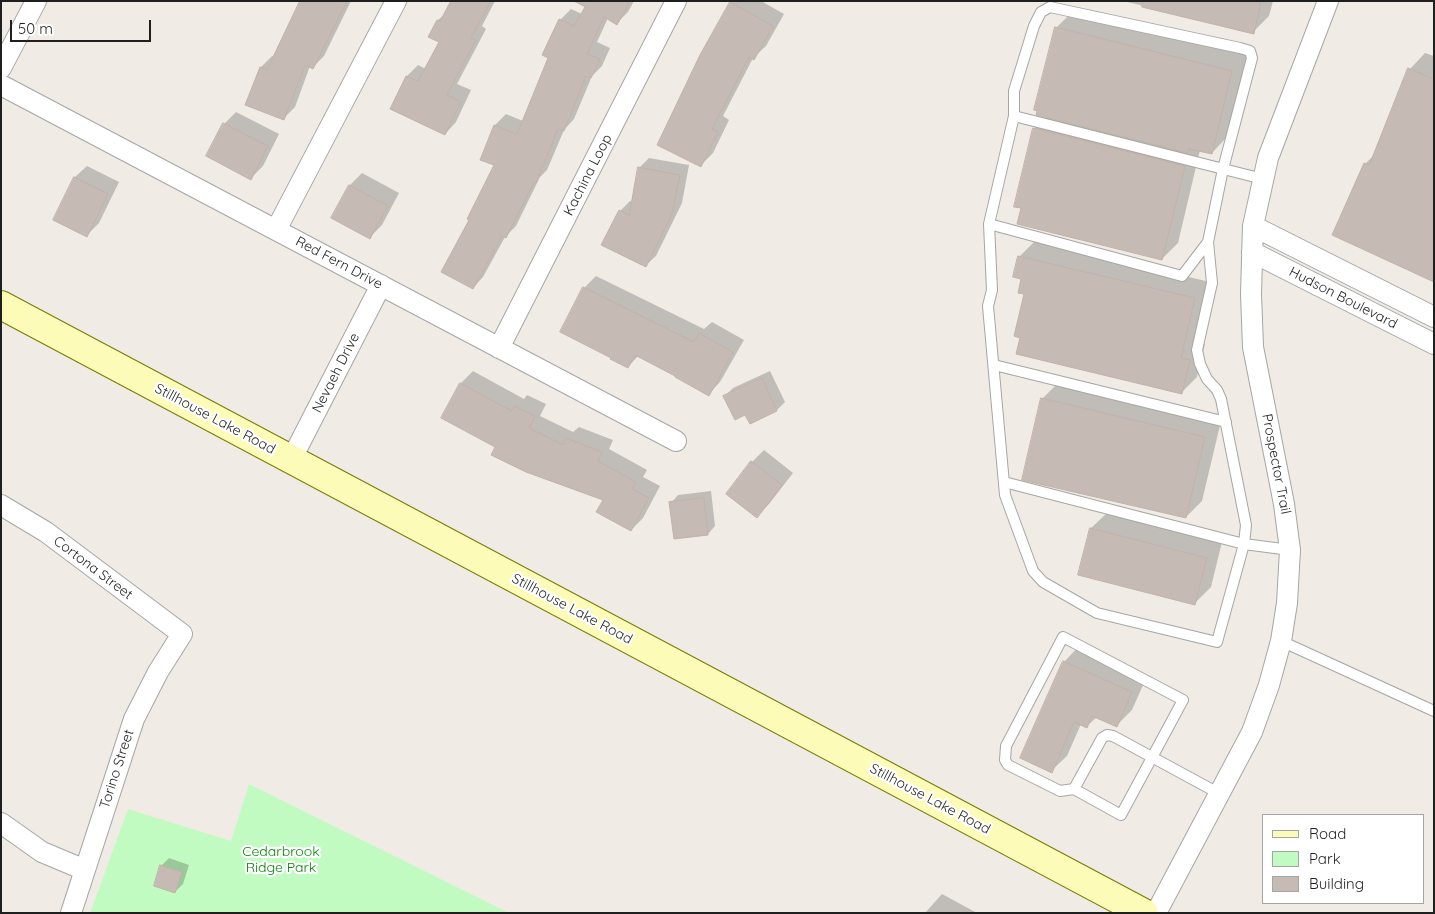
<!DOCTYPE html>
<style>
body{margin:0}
#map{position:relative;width:1435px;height:914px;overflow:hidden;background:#f0ece5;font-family:Quicksand,sans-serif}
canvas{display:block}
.frame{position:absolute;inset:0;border:2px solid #1f1f1f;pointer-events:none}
.legend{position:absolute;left:1262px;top:814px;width:162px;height:90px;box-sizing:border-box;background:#fff;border:1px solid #a5a5a5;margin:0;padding:6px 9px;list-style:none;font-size:15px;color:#1f1f1f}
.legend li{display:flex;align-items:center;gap:10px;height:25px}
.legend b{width:25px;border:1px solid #a5a5a5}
.scale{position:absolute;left:10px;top:20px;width:141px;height:22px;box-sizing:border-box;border:2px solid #1f1f1f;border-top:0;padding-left:6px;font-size:15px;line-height:18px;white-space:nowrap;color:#1f1f1f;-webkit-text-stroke:4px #fff;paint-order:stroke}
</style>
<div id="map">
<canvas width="1435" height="914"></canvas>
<div class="frame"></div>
<ul class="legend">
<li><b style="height:6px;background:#fcfbb8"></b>Road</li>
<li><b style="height:14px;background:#c1fbc2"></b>Park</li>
<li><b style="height:14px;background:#c5bbb4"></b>Building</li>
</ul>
<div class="scale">50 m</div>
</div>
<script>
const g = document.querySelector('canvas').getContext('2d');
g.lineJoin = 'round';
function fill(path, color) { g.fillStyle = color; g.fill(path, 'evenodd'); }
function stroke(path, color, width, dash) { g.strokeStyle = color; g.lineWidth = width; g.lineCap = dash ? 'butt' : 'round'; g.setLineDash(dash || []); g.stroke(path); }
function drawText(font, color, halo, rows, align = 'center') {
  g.font = font + ' Quicksand,sans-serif'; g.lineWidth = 4.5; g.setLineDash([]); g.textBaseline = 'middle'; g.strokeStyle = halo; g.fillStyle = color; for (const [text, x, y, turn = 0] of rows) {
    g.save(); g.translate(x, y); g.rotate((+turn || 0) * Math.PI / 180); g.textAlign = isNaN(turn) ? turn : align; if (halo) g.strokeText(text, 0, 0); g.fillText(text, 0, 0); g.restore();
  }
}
const park = new Path2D(`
 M 249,784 L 509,913 L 90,913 L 128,809 L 231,841 Z`);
const shadow = new Path2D(`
 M 302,1 L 351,1 L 324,56 L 313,67 L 310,66 L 295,107 L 284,118 L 247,104 L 261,67 L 272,56 L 274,57 Z
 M 452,1 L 495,1 L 482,26 L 486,29 L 457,84 L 471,90 L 456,122 L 445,134 L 392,109 L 407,76 L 418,65 L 426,69 L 440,42 L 438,20 L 446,13 Z
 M 589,1 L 634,1 L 628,12 L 617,23 L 608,18 L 597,42 L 610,48 L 602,66 L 592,76 L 574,119 L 564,130 L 547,170 L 540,177 L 516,226 L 505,237 L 483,277 L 473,288 L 471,219 L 495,165 L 482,159 L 495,125 L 506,114 L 523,121 L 550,57 L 560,20 L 571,9 L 582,14 Z
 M 733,1 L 761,1 L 784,14 L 766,46 L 753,58 L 723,116 L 729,120 L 713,153 L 701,165 L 731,3 Z
 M 1123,1 L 1273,1 L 1269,16 L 1253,32 Z
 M 1072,12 L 1247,55 L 1227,137 L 1212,153 L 1200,150 L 1178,243 L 1162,259 L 1034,129 L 1047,116 L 1056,28 Z
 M 1425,53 L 1434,56 L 1434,164 L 1410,69 Z
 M 236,112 L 279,134 L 263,166 L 251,178 L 224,124 Z
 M 1381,148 L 1434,280 L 1365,164 Z
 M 649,158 L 689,165 L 682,203 L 656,256 L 645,266 L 620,211 L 630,201 L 632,202 L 639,168 Z
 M 87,166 L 119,182 L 99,223 L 87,235 L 55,219 L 75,177 Z
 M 362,173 L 399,193 L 382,225 L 370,237 L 333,217 L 350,185 Z
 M 1035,241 L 1210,282 L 1196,342 L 1205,344 L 1197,377 L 1181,393 L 1022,337 L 1025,293 L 1019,257 Z
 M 596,276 L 704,329 L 712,322 L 744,340 L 720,382 L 709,394 L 639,355 L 628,367 L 584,288 Z
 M 473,371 L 524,399 L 527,395 L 546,404 L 540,416 L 573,432 L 579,427 L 613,440 L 609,449 L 647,470 L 643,477 L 660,486 L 643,518 L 631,530 L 604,500 L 443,417 L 461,383 Z
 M 770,371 L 785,402 L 777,410 L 750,423 L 746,413 L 725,396 L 733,388 Z
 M 1058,383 L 1221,421 L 1202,501 L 1186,517 L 1042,399 Z
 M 764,450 L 793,473 L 769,504 L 757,516 L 728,494 L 752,462 Z
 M 711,491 L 715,526 L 708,534 L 671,503 L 678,495 Z
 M 1107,513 L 1222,542 L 1211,587 L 1195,603 L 1091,528 Z
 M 1080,645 L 1147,676 L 1132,710 L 1116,726 L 1097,717 L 1087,726 L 1081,724 L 1067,756 L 1051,771 L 1021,758 L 1065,661 Z
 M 169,858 L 189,865 L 183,884 L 175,892 L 161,866 Z
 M 942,894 L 977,913 L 925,913 Z`);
const building = new Path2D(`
 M 300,1 L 347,1 L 313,69 L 305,65 L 284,120 L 245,105 L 260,67 L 267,69 Z
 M 451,1 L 491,1 L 471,38 L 476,40 L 447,95 L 461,102 L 445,135 L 390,109 L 406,76 L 418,81 L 439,42 L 428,37 L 437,20 L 440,21 Z
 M 574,1 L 630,1 L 617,25 L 604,17 L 587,54 L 600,59 L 591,78 L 586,76 L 564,131 L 558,129 L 536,183 L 534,182 L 506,238 L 502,236 L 473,289 L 441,272 L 469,220 L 467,219 L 494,165 L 480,160 L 494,125 L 517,134 L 548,58 L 542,55 L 559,19 L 574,26 L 585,7 Z
 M 1143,1 L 1261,1 L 1254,34 L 1142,7 Z
 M 730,2 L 773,26 L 754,60 L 749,57 L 712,129 L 718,132 L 701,167 L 657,145 L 700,55 Z
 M 1055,27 L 1232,71 L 1212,154 L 1189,149 L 1188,153 L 1036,115 L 1037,111 L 1034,110 Z
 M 1408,68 L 1434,79 L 1434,282 L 1332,235 L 1364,163 L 1369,165 Z
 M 223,123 L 268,146 L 251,180 L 206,156 Z
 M 1033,128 L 1185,166 L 1162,260 L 1017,224 L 1021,208 L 1014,207 Z
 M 638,167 L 680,175 L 672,214 L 646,267 L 601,245 L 619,210 L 629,215 Z
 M 74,177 L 108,194 L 87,237 L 53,220 Z
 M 349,185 L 388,206 L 370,239 L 331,218 Z
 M 1018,256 L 1195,298 L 1181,358 L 1190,360 L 1182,394 L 1016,354 L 1020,338 L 1014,336 L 1024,294 L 1018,293 L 1021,279 L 1013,277 Z
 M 583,287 L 694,342 L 699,333 L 733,352 L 709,396 L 675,377 L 675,376 L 635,355 L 628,368 L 610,359 L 611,358 L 560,332 Z
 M 762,378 L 777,411 L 750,424 L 745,415 L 735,420 L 723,396 Z
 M 460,383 L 512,411 L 514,406 L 535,416 L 529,428 L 563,445 L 566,438 L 602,452 L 598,461 L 636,482 L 632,489 L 649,498 L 631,531 L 596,512 L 603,500 L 526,472 L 491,455 L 495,447 L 441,418 Z
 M 1041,398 L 1205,437 L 1186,518 L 1022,480 Z
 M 751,461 L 782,485 L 757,518 L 726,494 Z
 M 704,498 L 708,535 L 674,539 L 669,502 Z
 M 1090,528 L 1207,558 L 1195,605 L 1078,575 Z
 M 1063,661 L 1132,692 L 1117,727 L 1092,716 L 1087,728 L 1074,722 L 1052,773 L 1020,758 Z
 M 160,865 L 182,872 L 175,893 L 154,886 Z`);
const service = new Path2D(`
 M 1050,7 L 1240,48 L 1250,51 L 1252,58 L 1223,169 L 1208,242 L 1212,283 L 1197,350 L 1200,364 L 1207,379 L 1217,390 L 1221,399 L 1246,525 L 1244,544 L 1217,642 L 1097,613 L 1043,582 L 1033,571 L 1005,495 L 988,306 L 992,290 L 989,224 L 1014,116 L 1014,91 L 1034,26 L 1041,12 Z
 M 1014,116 L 1263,179
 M 989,224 L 1182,276 L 1208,242
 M 994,365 L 1226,422
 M 1004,482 L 1244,544 L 1290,550
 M 1281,641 L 1434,711
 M 1074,789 L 1121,815 L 1183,700 L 1063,637 L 1006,746 L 1005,760 L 1008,765 L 1060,791 L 1074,789 L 1102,738 L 1107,735 L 1113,736 L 1220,794`);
const minor = new Path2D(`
 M 1,68 L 36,1
 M 1,85 L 676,441
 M 1253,226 L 1434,317
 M 276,230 L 396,1
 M 1252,252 L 1434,344
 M 499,348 L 676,1
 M 291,460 L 381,285
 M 1,505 L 46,532 L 182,634 L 158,672 L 134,719 L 71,913
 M 1,823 L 42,852 L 85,870
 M 1156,913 L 1252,732 L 1269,685 L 1281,641 L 1287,603 L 1290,550 L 1284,504 L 1253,347 L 1251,294 L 1253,226 L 1268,158 L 1328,1`);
const secondary = new Path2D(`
 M 1,305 L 1144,913`);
const streetNames = [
 ["Kachina Loop",588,175,-63],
 ["Red Fern Drive",339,263,28],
 ["Hudson Boulevard",1343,298,27],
 ["Nevaeh Drive",336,373,-63],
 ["Stillhouse Lake Road",215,419,28],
 ["Prospector Trail",1276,464,79],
 ["Cortona Street",93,568,37],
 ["Stillhouse Lake Road",572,609,28],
 ["Torino Street",117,769,-72],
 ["Stillhouse Lake Road",930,799,28]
];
const parkNames = [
 ["Cedarbrook",281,852],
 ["Ridge Park",281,868]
];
fill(park, '#c1fbc2');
fill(shadow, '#0003');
fill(building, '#c5bbb4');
stroke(building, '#c2b1a7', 1);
stroke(service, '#a6a6a6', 12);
stroke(minor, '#a6a6a6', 22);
stroke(secondary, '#767b01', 30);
stroke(service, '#fff', 10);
stroke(minor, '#fff', 20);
stroke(secondary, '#fcfbb8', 28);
drawText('14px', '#1f1f1f', '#fff', streetNames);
drawText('14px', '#08820a', '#fff', parkNames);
</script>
